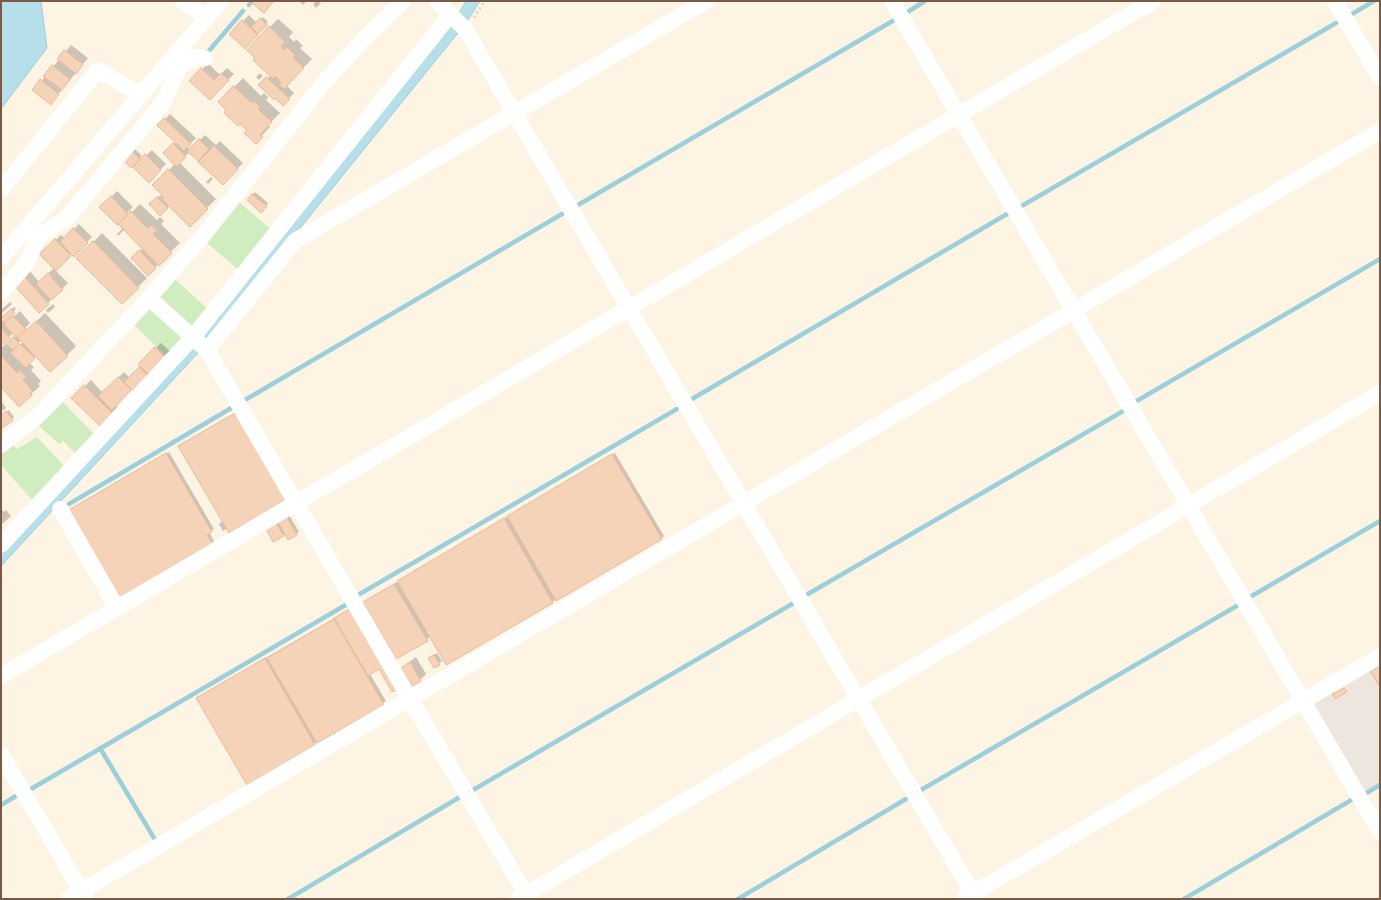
<!DOCTYPE html>
<style>
body{margin:0}
#map{position:relative;width:1381px;height:900px;overflow:hidden;background:#fef4e3;font-family:Rubik,sans-serif}
canvas{display:block}
.frame{position:absolute;inset:0;border:2px solid #785a47;pointer-events:none}
</style>
<div id="map">
<canvas width="1381" height="900"></canvas>
<div class="frame"></div>
</div>
<script>
const c = document.querySelector('canvas').getContext('2d');
c.lineJoin = 'round';
function fillPath(path, color) {
  c.fillStyle = color;
  c.fill(path, 'evenodd');
}
function toPath(rows) {
  const path = new Path2D();
  for (const r of rows) {
    path.moveTo(r[0], r[1]);
    for (let i = 2; i < r.length; i += 2) path.lineTo(r[i], r[i + 1]);
  }
  return path;
}
function trace(path, color, width, dash) {
  c.strokeStyle = color;
  c.lineWidth = width;
  c.lineCap = dash ? 'butt' : 'round';
  c.setLineDash(dash || []);
  c.stroke(path);
}
fillPath(toPath([
 [1380,661,1380,785,1363,795,1310,702]
]), '#ede6de');
fillPath(toPath([
 [239,202,273,231,241,272,206,242],
 [175,279,210,311,193,332,158,297],
 [149,308,188,339,169,359,133,324],
 [63,402,97,437,78,456,63,441,59,444,39,426],
 [37,437,66,468,34,502,1,465,1,454,13,445,17,449]
]), '#d0edc0');
const water = toPath([
 [1,1,41,1,47,48,1,109,1,1],
 [466,1,480,1,466,23,208,342,1,566,1,553,200,337,459,13,466,1]
]);
fillPath(water, '#b6dfe9');
trace(water, '#9bcfdc', 1);
fillPath(toPath([
 [299,1,307,1,303,5],
 [316,1,321,3,316,8,313,4],
 [249,15,257,23,263,17,268,22,245,47,231,34],
 [278,19,293,32,289,37,294,42,296,39,303,46,300,48,312,59,286,85,294,93,283,104,260,85,271,75,270,27],
 [71,45,88,58,56,97,34,90],
 [208,63,220,75,227,68,234,74,210,98,191,81],
 [260,73,263,76,259,80,256,77],
 [243,78,261,96,264,93,268,97,266,100,280,113,268,125,270,127,256,142,248,130,219,102],
 [170,114,196,138,187,147,190,150,205,135,216,145,220,141,243,163,223,184,190,152,179,162,216,199,190,225,170,205,160,214,151,204,160,195,164,198,165,197,154,185,175,164,165,153,176,142,159,125],
 [135,149,142,156,131,166,125,160],
 [152,150,166,164,149,181,134,167],
 [211,177,213,179,208,184,206,182],
 [117,191,133,207,117,223,101,207],
 [255,192,268,203,261,211,248,200],
 [140,204,157,220,160,217,164,221,161,224,180,243,148,274,133,258,143,248,125,229,118,236,117,234,123,228,120,224],
 [79,224,92,237,74,255,72,253,55,270,68,283,39,312,15,286,30,271,39,282,54,268,41,254,61,235,65,238],
 [102,233,147,278,122,303,78,258],
 [10,302,12,304,1,314,1,310],
 [53,304,55,307,48,313,46,310],
 [14,307,16,309,5,320,7,323,20,311,30,323,17,336,19,338,45,313,76,346,67,355,36,356,29,363,34,367,31,370,41,381,38,384,40,386,19,405,1,385,1,348,7,343,8,344,16,336,13,333,1,344,1,318],
 [21,340,23,342,14,351,12,349],
 [161,343,173,354,132,388,115,405,120,409,102,427,73,398,91,380,103,393,124,372,130,378,142,366,140,364],
 [2,402,6,408,1,412,1,403],
 [9,410,14,417,12,419,1,416],
 [239,411,227,528,223,531,219,524,223,521,180,446],
 [169,452,214,529,209,532,214,541,212,543,68,511],
 [615,453,664,536,661,538,556,598,553,602,446,664,430,636,427,640,367,600],
 [1,509,4,512,6,510,11,516,1,525],
 [289,515,299,532,296,534,289,538,285,533,283,535,268,529],
 [354,607,370,674,386,701,247,783,200,696],
 [437,653,442,661,434,666,432,656],
 [416,657,426,674,420,680,402,668]
]), '#0003');
trace(toPath([
 [249,5,252,1],
 [906,13,925,1],
 [1352,14,1374,1],
 [208,52,243,11],
 [578,205,896,19],
 [1020,207,1336,23],
 [692,399,1007,214],
 [245,400,562,214],
 [1135,402,1380,259],
 [69,504,233,407],
 [808,594,1125,410],
 [358,595,677,409],
 [1250,597,1380,521],
 [100,748,154,838],
 [31,789,349,603],
 [473,790,792,604],
 [921,790,1240,604],
 [1365,794,1380,785],
 [1,805,16,796],
 [288,899,460,797],
 [738,899,906,799],
 [1184,899,1353,799]
]), '#9bcfdc', 4.5);
const building = toPath([
 [254,1,274,1,264,13,252,3,254,1],
 [260,18,267,25,258,34,251,27,260,18],
 [242,20,258,35,245,49,229,34,242,20],
 [269,26,285,42,281,46,284,50,287,47,295,55,293,58,304,68,284,89,279,85,281,82,275,76,273,79,253,60,255,58,247,50,269,26],
 [64,50,83,64,76,74,57,59,64,50],
 [52,65,70,79,62,90,43,76,52,65],
 [201,68,214,80,221,73,229,80,210,100,189,81,201,68],
 [266,77,290,99,283,106,275,98,274,100,258,85,266,77],
 [40,79,59,94,51,105,32,90,40,79],
 [233,86,252,103,254,101,260,107,258,109,272,122,260,135,263,137,256,144,244,133,247,130,240,124,238,126,224,113,226,110,218,102,233,86],
 [164,118,191,144,184,151,157,125,164,118],
 [199,139,209,149,198,161,187,151,199,139],
 [173,143,186,157,176,167,163,153,173,143],
 [214,146,238,169,223,185,198,162,214,146],
 [132,151,140,159,131,168,123,160,132,151],
 [145,154,161,170,149,183,133,167,145,154],
 [168,169,208,209,190,227,162,199,164,197,152,185,168,169],
 [252,194,267,206,261,213,247,200,252,194],
 [111,196,128,214,117,225,99,207,111,196],
 [157,197,168,208,160,216,149,204,157,197],
 [131,211,147,228,151,225,157,230,153,234,172,253,159,266,118,224,131,211],
 [73,228,88,243,74,257,60,242,73,228],
 [55,239,71,256,56,271,39,254,55,239],
 [93,241,139,288,122,304,76,258,93,241],
 [139,250,156,268,148,276,131,258,139,250],
 [48,273,63,290,51,300,36,284,48,273],
 [24,276,49,304,39,313,14,285,24,276],
 [11,309,15,313,3,323,1,318,11,309],
 [13,316,26,329,16,338,4,324,13,316],
 [36,321,68,356,50,372,18,338,36,321],
 [1,328,10,338,1,346,1,328],
 [13,337,19,343,13,350,6,344,13,337],
 [20,344,35,358,26,368,10,353,20,344],
 [155,347,168,361,151,377,138,364,155,347],
 [1,355,17,373,20,370,26,377,23,380,33,391,30,393,32,395,19,407,1,387,1,355],
 [139,367,151,379,136,394,124,382,139,367],
 [118,377,131,390,112,410,98,396,118,377],
 [84,385,115,416,102,428,71,398,84,385],
 [6,411,13,420,1,429,1,415,6,411],
 [237,412,287,500,229,533,178,446,237,412],
 [166,453,212,532,207,535,213,544,118,599,67,511,166,453],
 [612,454,662,539,556,601,507,516,612,454],
 [287,517,297,535,288,540,278,522,287,517],
 [504,518,553,603,446,665,397,581,504,518],
 [276,523,284,536,273,542,266,529,276,523],
 [394,584,428,641,396,659,363,602,394,584],
 [351,608,385,666,368,676,334,618,351,608],
 [334,619,384,705,317,743,267,658,334,619],
 [434,655,440,665,434,668,428,658,434,655],
 [265,658,315,745,247,785,196,698,265,658],
 [410,662,421,681,412,686,401,668,410,662],
 [1380,666,1380,687,1370,671,1380,666],
 [386,668,398,689,392,692,380,671,386,668],
 [1344,688,1347,692,1335,699,1332,694,1344,688]
]);
fillPath(building, '#f5d3b8');
trace(building, '#e9ba97', 1);
trace(toPath([
 [474,17,485,1]
]), '#dab69b', 2.5, [1, 4]);
trace(toPath([
 [183,1,207,18],
 [437,1,465,29,976,899],
 [892,1,1380,832],
 [1335,1,1380,78],
 [179,67,194,57,205,58],
 [1,190,98,70,141,95],
 [38,237,67,218,163,103,179,67,171,60],
 [1,258,221,1],
 [1,293,27,263,38,237,31,231],
 [149,298,207,350,410,699,529,899],
 [207,350,295,241,706,1],
 [1,445,39,415,149,298,202,237,326,80,363,40,403,1],
 [60,509,117,608],
 [1,545,193,337,450,15],
 [1,676,1153,1],
 [1,754,86,899],
 [965,898,1380,656],
 [68,899,1380,131],
 [518,899,1380,393]
]), '#fff', 16);
</script>
